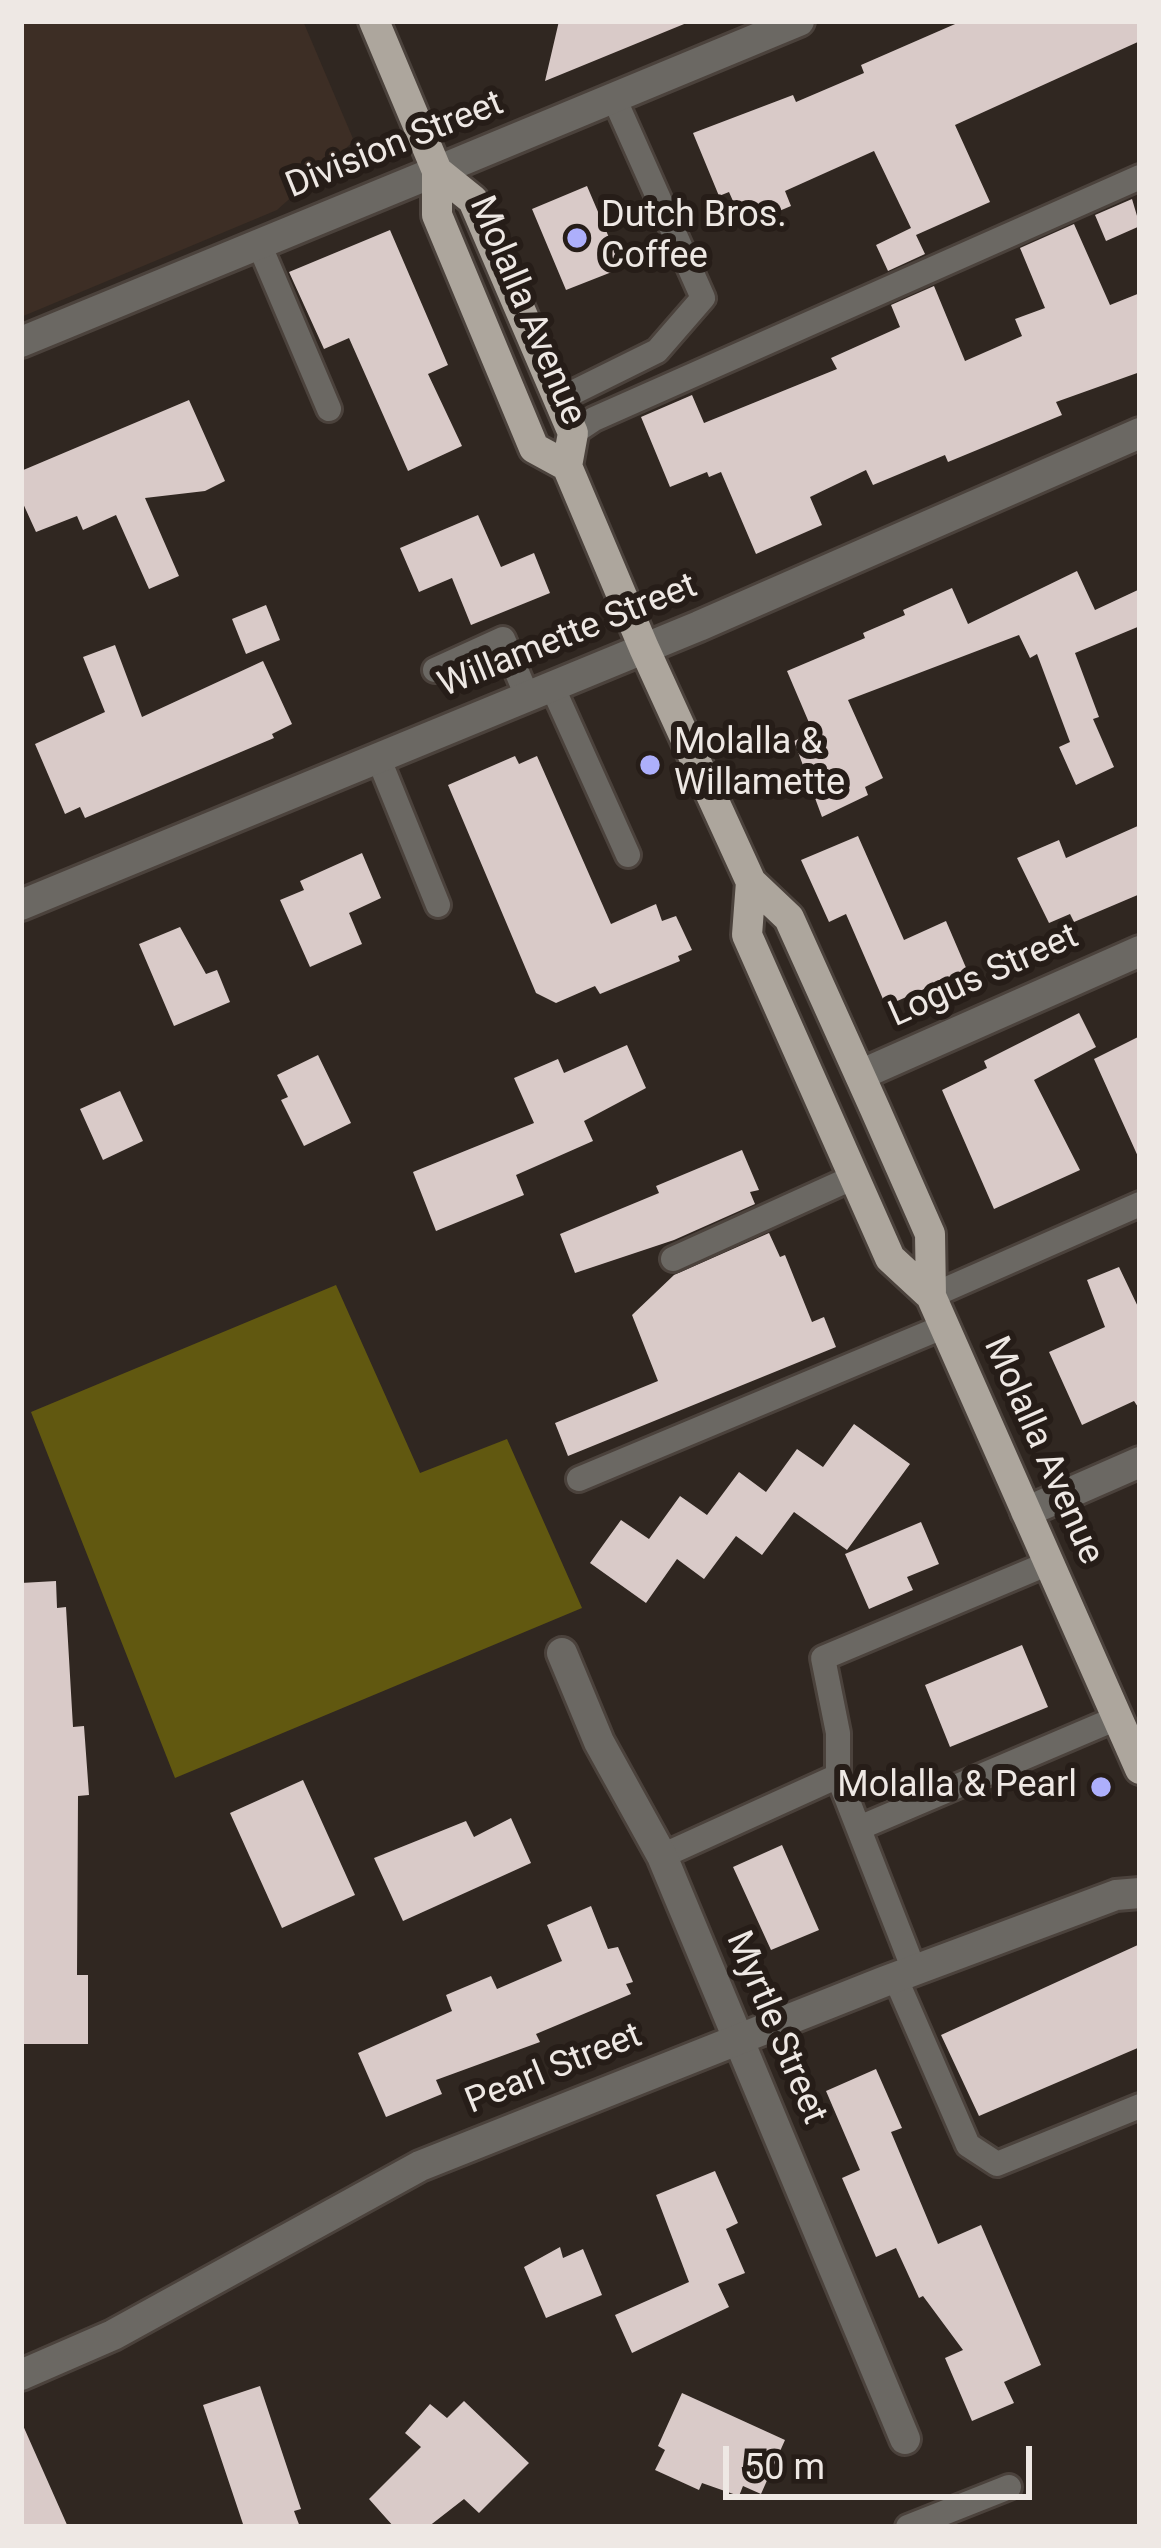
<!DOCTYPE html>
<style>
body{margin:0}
#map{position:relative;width:1161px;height:2548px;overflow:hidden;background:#302721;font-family:Roboto,sans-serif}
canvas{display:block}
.frame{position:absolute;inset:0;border:24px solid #eee8e4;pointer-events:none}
.scale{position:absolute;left:723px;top:2446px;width:309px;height:54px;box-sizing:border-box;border:6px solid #eee8e4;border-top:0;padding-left:15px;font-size:36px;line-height:42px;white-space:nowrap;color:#eee8e4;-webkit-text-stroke:9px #261d18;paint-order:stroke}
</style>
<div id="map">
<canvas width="1161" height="2548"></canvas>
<div class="frame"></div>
<div class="scale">50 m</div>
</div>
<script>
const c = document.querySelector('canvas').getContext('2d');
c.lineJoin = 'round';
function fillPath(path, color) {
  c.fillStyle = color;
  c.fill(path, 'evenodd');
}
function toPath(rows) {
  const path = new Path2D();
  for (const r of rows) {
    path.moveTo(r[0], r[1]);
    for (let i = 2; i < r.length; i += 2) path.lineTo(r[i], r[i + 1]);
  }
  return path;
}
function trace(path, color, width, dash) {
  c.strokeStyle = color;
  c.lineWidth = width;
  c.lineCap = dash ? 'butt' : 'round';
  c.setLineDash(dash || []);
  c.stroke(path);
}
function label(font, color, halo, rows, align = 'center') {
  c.font = font + ' Roboto,sans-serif';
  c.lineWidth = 12;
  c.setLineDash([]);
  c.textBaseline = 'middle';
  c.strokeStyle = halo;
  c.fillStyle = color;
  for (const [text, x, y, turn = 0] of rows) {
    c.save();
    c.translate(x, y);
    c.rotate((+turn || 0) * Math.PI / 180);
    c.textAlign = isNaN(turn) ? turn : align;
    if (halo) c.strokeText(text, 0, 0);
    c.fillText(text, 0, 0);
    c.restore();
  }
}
fillPath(toPath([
 [21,21,303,21,354,141,277,210,21,317]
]), '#3d2e25');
fillPath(toPath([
 [336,1285,420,1473,507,1439,582,1608,175,1778,31,1412]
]), '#615810');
fillPath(toPath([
 [559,21,689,21,689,22,545,81],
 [962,21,1140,21,1140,41,955,125,990,202,916,235,925,254,888,271,876,245,911,228,874,151,785,191,791,206,744,226,729,192,719,196,693,133,793,95,796,102,864,73,861,65],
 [587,186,622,268,566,290,532,209],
 [1132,199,1140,226,1106,241,1095,215],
 [1074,224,1110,305,1140,293,1140,372,1056,402,1062,415,948,462,945,455,873,485,866,470,810,497,822,525,756,554,721,472,709,477,707,472,670,487,641,417,692,395,704,423,837,369,831,358,900,327,891,305,934,286,965,361,1022,336,1015,319,1045,308,1020,248],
 [390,230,448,365,428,374,462,446,408,471,349,338,324,349,289,272],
 [189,400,225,481,205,491,145,498,179,576,149,589,116,515,83,530,77,516,36,532,21,499,21,471],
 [478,515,501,567,534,553,550,593,471,625,452,578,419,592,400,548],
 [1077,571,1095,610,1140,589,1140,626,1075,653,1099,717,1093,719,1114,767,1076,785,1059,747,1070,742,1037,654,1030,658,1019,635,848,700,883,778,865,787,868,795,822,817,794,741,813,732,787,671,865,638,863,633,905,615,903,610,952,588,968,624],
 [266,605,280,640,246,654,232,619],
 [115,645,142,717,263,661,292,724,272,734,274,738,85,818,80,807,65,814,35,744,105,712,83,657],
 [515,756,519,764,537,756,611,924,656,904,662,921,676,916,692,950,678,956,680,961,600,994,595,986,556,1003,536,993,448,785],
 [1140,825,1140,894,1074,922,1070,914,1049,923,1017,858,1059,840,1066,858],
 [858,836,904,940,946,921,967,970,886,1006,846,914,829,922,801,860],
 [362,853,381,898,349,913,362,944,310,967,280,900,304,890,300,881],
 [180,927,206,974,217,970,230,1002,174,1026,139,944],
 [1079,1013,1096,1047,1034,1080,1080,1170,994,1209,942,1090,987,1068,984,1061],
 [1140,1036,1140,1161,1094,1059],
 [627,1045,646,1088,584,1121,593,1141,516,1175,524,1195,436,1231,413,1172,534,1123,514,1078,558,1059,564,1073],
 [318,1055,351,1123,304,1146,281,1100,288,1097,277,1075],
 [120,1091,143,1141,103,1160,80,1109],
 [742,1150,759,1190,750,1192,755,1204,674,1240,575,1273,560,1234,659,1193,656,1186],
 [769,1233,780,1257,785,1255,812,1322,824,1317,836,1347,568,1456,555,1423,658,1381,632,1315,674,1275],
 [1119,1267,1140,1311,1140,1410,1134,1401,1082,1425,1049,1352,1105,1327,1087,1280],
 [854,1424,910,1464,847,1550,794,1512,762,1555,736,1536,704,1579,677,1559,646,1603,590,1563,621,1520,649,1539,680,1496,707,1515,739,1472,766,1492,797,1449,823,1467],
 [921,1522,939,1564,907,1577,913,1590,869,1609,845,1554],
 [56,1581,57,1608,66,1607,73,1727,84,1726,89,1795,78,1796,77,1975,88,1975,88,2044,21,2044,21,1583],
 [1022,1645,1048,1707,950,1747,925,1685],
 [303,1780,355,1895,282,1928,230,1813],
 [511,1818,531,1863,403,1921,374,1858,466,1821,474,1837],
 [782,1845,819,1930,771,1950,733,1867],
 [591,1906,608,1949,618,1947,633,1982,626,1984,631,1994,536,2034,540,2042,436,2080,442,2094,386,2117,358,2053,452,2011,446,1995,491,1976,497,1989,562,1961,547,1925],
 [1140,1944,1140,2047,979,2116,941,2035],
 [876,2069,902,2128,891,2132,938,2244,981,2225,1041,2365,1004,2382,1014,2403,972,2421,945,2358,963,2350,923,2296,919,2298,896,2248,876,2257,842,2178,860,2170,826,2091],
 [715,2171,738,2223,726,2229,745,2273,718,2284,729,2307,632,2353,615,2315,689,2282,656,2195],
 [560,2247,563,2258,583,2249,602,2295,546,2318,524,2267],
 [260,2386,301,2509,294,2511,300,2527,244,2527,203,2405],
 [682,2393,785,2440,761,2494,743,2486,739,2496,702,2483,699,2490,655,2470,665,2450,658,2446],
 [464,2401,529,2463,479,2513,464,2499,428,2527,394,2527,369,2499,421,2447,405,2433,430,2404,447,2418],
 [21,2421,68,2527,21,2527]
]), '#d9cac8');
const service = toPath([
 [259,244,329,409],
 [560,399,657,351,703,298,614,98],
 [573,433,594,419,1140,177],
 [435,670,503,639,527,696],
 [552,686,628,855],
 [378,757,438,905],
 [673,1259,854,1177],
 [931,1296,1140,1204],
 [579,1479,945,1326],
 [859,1828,1117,1718],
 [662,1856,838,1776],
 [914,1970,838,1776,838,1733,823,1658,1049,1563],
 [895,1977,968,2145,997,2164,1140,2106],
 [908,2527,1009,2487]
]);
const minor = toPath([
 [21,342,437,171],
 [21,905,699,626,1140,433],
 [860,1075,1140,951],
 [1026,1512,1140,1462],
 [562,1653,599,1742,662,1856,905,2439]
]);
const tertiary = toPath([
 [437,171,799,21],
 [21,2375,113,2335,420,2166,883,1982,1116,1895,1140,1893]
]);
const primary = toPath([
 [374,21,437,171,437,215,534,448,567,466],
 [437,171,473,200,573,433,567,466,644,648,751,882,789,918,875,1109,930,1234,931,1296],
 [751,882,747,935,890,1258,931,1296,1140,1769]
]);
trace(service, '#4b423c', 30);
trace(minor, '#4b423c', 36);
trace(tertiary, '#4b423c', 36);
trace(primary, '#4b423c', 36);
trace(service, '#6b6863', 24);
trace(minor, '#6b6863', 30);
trace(tertiary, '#6b6863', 30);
trace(primary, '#ada69d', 30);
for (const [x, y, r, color] of [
 [577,238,12,"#adaffb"],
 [650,765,12,"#adaffb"],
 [1101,1787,12,"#adaffb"]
]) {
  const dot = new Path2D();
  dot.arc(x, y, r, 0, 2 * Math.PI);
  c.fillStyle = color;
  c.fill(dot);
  trace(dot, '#261d18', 4.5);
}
label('36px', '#eee8e4', '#261d18', [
 ["Division Street",395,146,-22],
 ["Molalla Avenue",526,311,67],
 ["Willamette Street",568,637,-22],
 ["Logus Street",984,977,-24],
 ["Molalla Avenue",1042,1451,66],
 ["Myrtle Street",775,2028,67],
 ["Pearl Street",554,2070,-22]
]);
label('36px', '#eee8e4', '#261d18', [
 ["Dutch Bros.",601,217],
 ["Coffee",601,258],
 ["Molalla &",674,744],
 ["Willamette",674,785],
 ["Molalla & Pearl",1077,1787,"right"]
], 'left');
</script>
